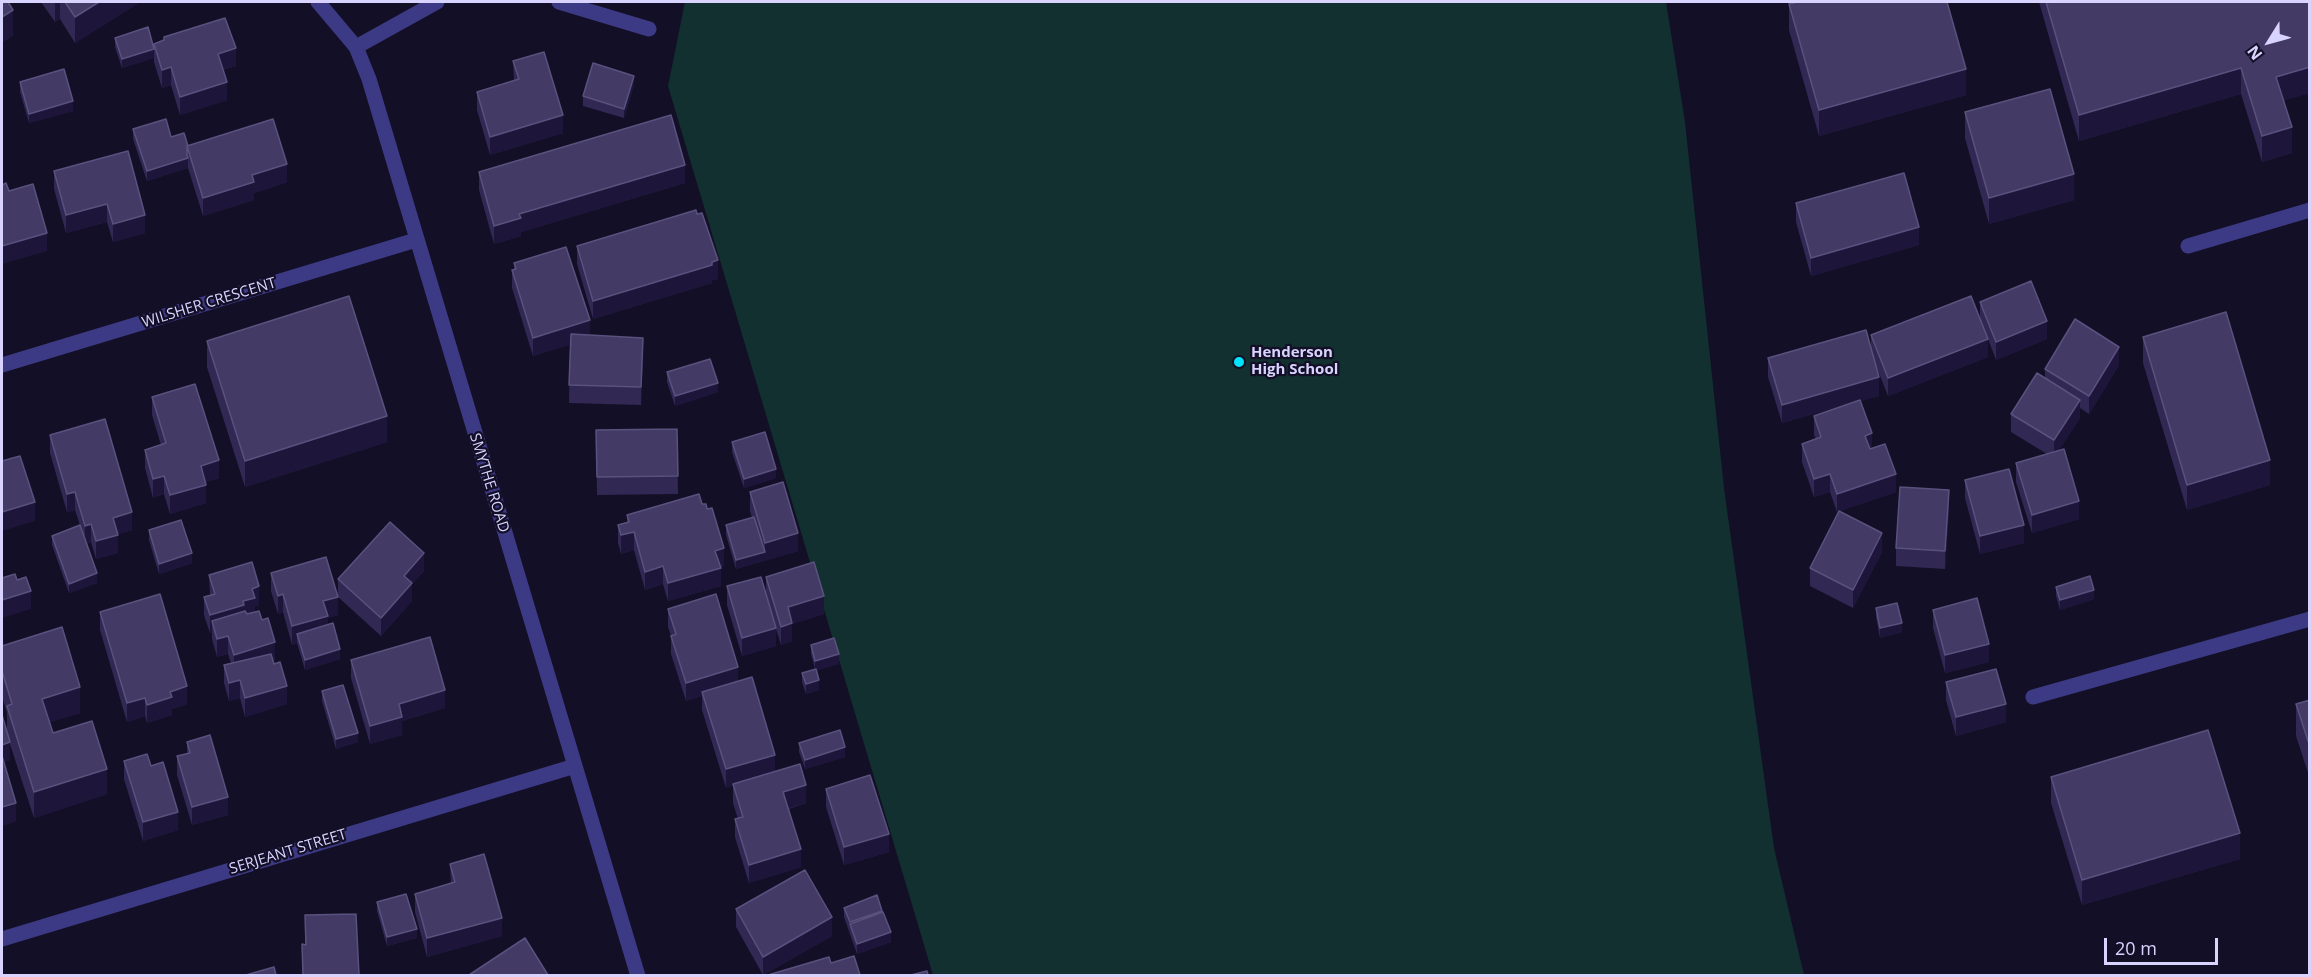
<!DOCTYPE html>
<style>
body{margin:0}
#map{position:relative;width:2311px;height:977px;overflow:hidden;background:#130f26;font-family:"Open Sans",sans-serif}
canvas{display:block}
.frame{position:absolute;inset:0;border:3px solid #d9d4ff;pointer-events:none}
.north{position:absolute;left:2239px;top:12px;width:60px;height:60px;-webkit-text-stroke:4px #130f26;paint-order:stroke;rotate:233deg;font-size:16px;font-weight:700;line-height:24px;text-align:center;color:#d9d4ff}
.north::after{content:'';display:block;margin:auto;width:21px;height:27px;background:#d9d4ff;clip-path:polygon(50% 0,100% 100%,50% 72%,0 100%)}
.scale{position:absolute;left:2104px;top:938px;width:114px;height:27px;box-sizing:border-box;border:3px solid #d9d4ff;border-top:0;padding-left:8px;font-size:18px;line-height:21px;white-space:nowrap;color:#d9d4ff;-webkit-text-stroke:4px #130f26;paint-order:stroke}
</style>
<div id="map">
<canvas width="2311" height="977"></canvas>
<div class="frame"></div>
<div class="north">N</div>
<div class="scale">20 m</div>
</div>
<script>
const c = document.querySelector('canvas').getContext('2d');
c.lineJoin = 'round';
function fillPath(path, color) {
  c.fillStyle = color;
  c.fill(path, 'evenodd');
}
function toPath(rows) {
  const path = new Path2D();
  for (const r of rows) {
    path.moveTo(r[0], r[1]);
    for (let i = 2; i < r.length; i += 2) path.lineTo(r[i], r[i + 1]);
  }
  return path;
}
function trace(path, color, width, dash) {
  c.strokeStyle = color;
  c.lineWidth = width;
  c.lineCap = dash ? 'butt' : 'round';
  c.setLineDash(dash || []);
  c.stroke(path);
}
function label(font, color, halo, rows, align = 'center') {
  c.font = font + ' "Open Sans",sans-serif';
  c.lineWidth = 4.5;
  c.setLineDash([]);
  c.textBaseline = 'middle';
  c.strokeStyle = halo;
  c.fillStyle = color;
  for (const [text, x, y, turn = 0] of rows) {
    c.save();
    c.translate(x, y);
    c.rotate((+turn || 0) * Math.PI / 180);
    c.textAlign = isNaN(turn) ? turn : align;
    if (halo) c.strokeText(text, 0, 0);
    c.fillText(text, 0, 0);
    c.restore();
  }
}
fillPath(toPath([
 [685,2,1666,2,1685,122,1724,488,1774,848,1804,975,933,975,668,86]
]), '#12302f');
trace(toPath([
 [559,2,649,29],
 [356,47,437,2],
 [2033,697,2310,619]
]), '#3d3a85', 15);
trace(toPath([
 [318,2,356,47,369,79,638,976],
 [2188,246,2310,210],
 [2,365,416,240],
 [2,939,575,766]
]), '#3d3a85', 15);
fillPath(toPath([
 [41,2,140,2,75,43,60,19,55,22],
 [2039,2,2310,2,2310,93,2284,100,2292,153,2262,162,2241,94,2079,141],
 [1789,4,1966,95,1819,136,1789,30],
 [164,37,236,66,223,70,227,100,180,115,171,85,162,88,154,62,154,58,122,68,115,47,115,38,154,46,164,41],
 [513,61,563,133,490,155,477,110,477,92,514,81],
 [20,82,73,111,29,123,20,92],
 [634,85,624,118,583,106,583,96],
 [1965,112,2074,200,1989,224,1965,138],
 [133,129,171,137,188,146,287,182,254,193,254,200,203,216,188,168,147,181,133,139],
 [128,151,145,233,113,242,107,222,66,233,54,189,54,171],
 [479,172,685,183,521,232,521,236,494,244,479,190],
 [1796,203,1919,245,1811,276,1796,222],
 [577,246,718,279,712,280,712,283,593,319,577,264],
 [514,263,590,335,643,356,641,405,569,403,570,344,533,356,512,288,512,270,514,269],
 [1980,302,2047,339,1996,360,1988,339,1988,357,1888,396,1875,363,1879,396,1860,401,1872,448,1896,492,1840,511,1882,552,1853,608,1810,586,1810,568,1839,511,1837,512,1830,492,1814,497,1802,462,1802,444,1816,439,1814,435,1814,416,1852,403,1782,423,1768,377,1768,358,1871,349,1871,335,1980,320],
 [2143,337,2270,485,2187,510,2143,363],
 [207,341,387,442,245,487,207,367],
 [2119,365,2089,414,2080,408,2080,418,2059,450,2079,519,2032,533,2016,482,2016,463,2047,454,2011,432,2011,414,2045,378,2045,369],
 [667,372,718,392,675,406,667,382],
 [152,397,219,478,206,482,206,503,170,514,164,494,153,498,145,468,145,450,161,445,152,415],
 [677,429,678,494,597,495,596,430],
 [50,435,132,530,118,534,118,553,96,559,91,542,86,544,97,583,69,593,52,545,52,536,82,531,75,510,67,512,50,453],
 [732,442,776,478,744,488,732,452],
 [1965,480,2024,543,1980,554,1965,498],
 [750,492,798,551,736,569,726,535,726,525,752,518,750,511],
 [1949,509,1945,569,1896,566,1896,548],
 [627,515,724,566,720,567,721,586,668,601,663,584,645,590,634,550,621,554,618,543,618,525,627,522],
 [149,530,192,563,159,574,149,540],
 [424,571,412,584,412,601,381,636,338,597,338,579],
 [271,573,338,615,328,618,328,625,340,659,305,670,297,643,292,645,283,612,278,614,271,591],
 [209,575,259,605,255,606,255,612,275,660,273,661,287,704,245,717,240,698,229,701,224,683,224,665,231,663,228,654,217,657,212,639,212,632,210,633,204,615,204,597,210,595],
 [766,577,824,614,792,624,792,641,781,645,776,629,776,646,742,656,727,605,727,586,766,593],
 [2056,587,2094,599,2060,610,2056,596],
 [1876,608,1902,632,1880,638,1876,617],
 [668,609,738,681,775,772,806,803,789,809,801,867,749,883,735,837,735,819,738,819,733,803,733,785,726,788,702,710,702,696,686,701,671,654,671,636,668,627],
 [1933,610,1989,662,1945,673,1933,628],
 [100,612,187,704,172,709,172,715,147,723,145,716,127,722,100,630],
 [811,645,839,664,817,670,819,690,806,694,802,682,802,673,815,669,811,654],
 [2,646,80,713,50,722,53,733,107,794,34,818,7,735,10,760,3,762,16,821,2,826,2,715,7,732,7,712,2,697],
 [351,660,445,708,402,721,402,735,370,744,351,678],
 [1946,682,2006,722,1956,736,1946,700],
 [322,691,358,742,336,749,322,701],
 [2310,700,2310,779,2296,736,2296,704],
 [187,742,228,815,192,825,177,775,177,756,187,754],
 [799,743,845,757,805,769,799,752],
 [124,761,151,766,178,830,143,841,124,779],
 [2051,777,2240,859,2082,905,2051,803],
 [826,789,889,852,844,865,826,807],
 [450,864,502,936,427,957,415,912,415,894,451,884],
 [377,902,417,938,387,946,377,911],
 [844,908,882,913,891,942,857,954,844,917],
 [736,909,832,936,763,975,736,927],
 [305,915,359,975,302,975,302,944,305,945]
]), '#312854');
fillPath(toPath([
 [55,2,60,2,60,19,55,22],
 [99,2,140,2,75,43,75,17],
 [13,10,13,36,2,43,2,17],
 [236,48,236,66,218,72,218,54],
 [154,49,154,58,122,68,122,59],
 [171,67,171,85,162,88,162,70],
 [2310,67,2310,93,2276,103,2276,77],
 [2241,68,2241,94,2079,141,2079,115],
 [1966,69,1966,95,1819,136,1819,110],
 [634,76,634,85,624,118,624,109],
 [227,82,227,100,180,115,180,97],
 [73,101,73,111,29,123,29,114],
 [563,115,563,133,490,155,490,137],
 [2292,127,2292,153,2262,162,2262,136],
 [188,158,188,168,147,181,147,171],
 [287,164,287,182,254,193,254,200,203,216,203,198,252,175],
 [685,165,685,183,521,232,521,236,494,244,494,226,519,214],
 [2074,174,2074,200,1989,224,1989,198],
 [107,204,107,222,66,233,66,215],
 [145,215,145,233,113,242,113,224],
 [1919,227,1919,245,1811,276,1811,258],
 [47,233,47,251,2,264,2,246],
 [718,260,718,279,712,280,712,283,593,319,593,301],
 [590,320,590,339,533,356,533,338],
 [2047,321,2047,339,1996,360,1996,342],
 [643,338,643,356,641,405,641,387],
 [1988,339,1988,357,1888,396,1888,378],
 [2119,347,2119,365,2089,414,2089,396],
 [1879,377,1879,396,1782,423,1782,405],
 [718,383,718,392,675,406,675,396],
 [2080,400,2080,418,2054,458,2054,440],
 [387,416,387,442,245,487,245,461],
 [1872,433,1872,451,1865,454,1865,436],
 [219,460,219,478,201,484,201,466],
 [2270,460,2270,485,2187,510,2187,485],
 [776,469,776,478,744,488,744,479],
 [1830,474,1830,492,1814,497,1814,479],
 [1896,474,1896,492,1837,512,1837,494],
 [164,476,164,494,153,498,153,479],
 [206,485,206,503,170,514,170,495],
 [1949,490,1949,509,1945,569,1945,551],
 [75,492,75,510,67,512,67,494],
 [2079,501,2079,519,2032,533,2032,515],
 [35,502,35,521,2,531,2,512],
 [132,512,132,530,113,536,113,518],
 [91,524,91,542,85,544,85,526],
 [2024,525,2024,543,1980,554,1980,536],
 [634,532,634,550,621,554,621,535],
 [798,533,798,551,736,569,736,560,765,552,765,543],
 [1882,533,1882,552,1853,608,1853,590],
 [118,535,118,553,96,559,96,541],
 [724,548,724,566,715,569,715,551],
 [192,553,192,563,159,574,159,564],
 [424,553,424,571,412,584,412,601,381,636,381,618,404,576],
 [3,561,3,579,2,580,2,562],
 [663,566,663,584,645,590,645,572],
 [721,568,721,586,668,601,668,583],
 [97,573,97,583,69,593,69,584],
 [259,586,259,605,255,606,255,616,212,621,212,632,210,633,210,615,252,589],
 [2094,590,2094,599,2060,610,2060,600],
 [31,591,31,609,2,618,2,600],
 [283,594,283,612,278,614,278,596],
 [824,596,824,614,792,624,792,641,781,645,781,627,788,607],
 [338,597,338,615,328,618,328,635,297,634,297,643,292,645,292,626,323,601],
 [1902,623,1902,632,1880,638,1880,628],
 [776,628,776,646,742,656,742,638],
 [228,636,228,654,217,657,217,639],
 [275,642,275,660,234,673,234,655],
 [1989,644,1989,662,1945,673,1945,655],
 [340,649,340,659,305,670,305,660],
 [839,654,839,664,815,671,815,661],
 [738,667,738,685,702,692,702,696,686,701,686,683],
 [240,680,240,698,229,701,229,683],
 [819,680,819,690,806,694,806,684],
 [187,686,187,704,172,709,172,715,147,723,147,705,170,692],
 [287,686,287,704,245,717,245,698],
 [80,687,80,713,42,725,42,699],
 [445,690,445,708,402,721,402,735,370,744,370,726,399,704],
 [145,698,145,716,127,722,127,703],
 [2006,704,2006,722,1956,736,1956,717],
 [358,733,358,742,336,749,336,739],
 [10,742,10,760,2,763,2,745],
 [845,747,845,757,805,769,805,760],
 [775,755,775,773,726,788,726,769],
 [107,769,107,794,34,818,34,792],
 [806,785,806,803,783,810,783,792],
 [228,797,228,815,192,825,192,807],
 [16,803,16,821,2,826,2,807],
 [178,812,178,830,143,841,143,822],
 [2240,833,2240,859,2082,905,2082,880],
 [889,834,889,852,844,865,844,847],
 [801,849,801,867,749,883,749,865],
 [882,911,882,920,850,924,850,932,850,922],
 [832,917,832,936,763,975,763,957],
 [502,918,502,936,427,957,427,938],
 [417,929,417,938,387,946,387,937],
 [891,932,891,942,857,954,857,944]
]), '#1d163a');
const building = toPath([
 [2,2,8,2,13,10,2,17,2,2],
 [65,2,99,2,75,17,65,2],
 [1798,2,1947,2,1966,69,1819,110,1789,4,1798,2],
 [2046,2,2310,2,2310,67,2276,77,2292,127,2262,136,2241,68,2079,115,2046,2],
 [225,18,236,48,218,54,227,82,180,97,171,67,162,70,154,44,164,40,164,37,225,18],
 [148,27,154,49,122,59,115,38,148,27],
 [544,52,563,115,490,137,477,92,519,79,513,61,544,52],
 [593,63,634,76,624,109,583,96,593,63],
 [64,69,73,101,29,114,20,82,64,69],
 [2050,89,2074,174,1989,198,1965,112,2050,89],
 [671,115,685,165,519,214,521,218,494,226,479,172,671,115],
 [166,119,171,137,184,133,188,146,187,146,187,155,188,158,147,171,133,129,166,119],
 [273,119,287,164,252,175,254,182,203,198,187,146,273,119],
 [128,151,145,215,113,224,107,204,66,215,54,171,128,151],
 [1904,173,1919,227,1811,258,1796,203,1904,173],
 [6,183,9,191,33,184,47,233,2,246,2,185,6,183],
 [696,210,697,214,702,213,718,260,712,262,712,265,593,301,577,246,696,210],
 [566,247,590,320,533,338,512,270,516,269,514,263,566,247],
 [2031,281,2047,321,1996,342,1980,302,2031,281],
 [349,296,387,416,245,461,207,341,349,296],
 [1971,296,1988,339,1888,378,1871,335,1971,296],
 [2226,312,2270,460,2187,485,2143,337,2226,312],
 [2075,319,2119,347,2089,396,2045,369,2075,319],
 [1866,330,1879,377,1782,405,1768,358,1866,330],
 [571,334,643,338,641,387,569,385,571,334],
 [710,359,718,383,675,396,667,372,710,359],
 [2037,373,2080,400,2054,440,2011,414,2037,373],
 [195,384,219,460,201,466,206,485,170,495,164,476,153,479,145,450,166,443,152,397,195,384],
 [1860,400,1872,433,1865,436,1870,449,1885,444,1896,474,1837,494,1830,474,1814,479,1802,444,1821,437,1814,416,1860,400],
 [105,419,132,512,113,518,118,535,96,541,91,524,85,526,75,492,67,494,50,435,105,419],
 [677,429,678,476,597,477,596,430,677,429],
 [765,432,776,469,744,479,732,442,765,432],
 [2064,449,2079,501,2032,515,2016,463,2064,449],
 [20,456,35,502,2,512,2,461,20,456],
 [2009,469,2024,525,1980,536,1965,480,2009,469],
 [783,482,798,533,765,543,750,492,783,482],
 [1900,487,1949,490,1945,551,1896,548,1900,487],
 [699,494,702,504,706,504,707,509,712,508,724,548,715,551,721,568,668,583,663,566,645,572,634,532,621,535,618,525,629,522,627,515,699,494],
 [1839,511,1882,533,1853,590,1810,568,1839,511],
 [754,517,765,552,736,560,726,525,754,517],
 [181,520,192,553,159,564,149,530,181,520],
 [390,522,424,553,404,576,412,583,381,618,338,579,390,522],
 [80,525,97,573,69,584,52,536,80,525],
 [326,557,338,597,323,601,328,616,292,626,283,594,278,596,271,573,326,557],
 [252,562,259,586,252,589,255,598,243,601,244,605,210,615,204,597,215,594,209,575,252,562],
 [814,562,824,596,788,607,792,623,781,627,766,577,814,562],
 [15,574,17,580,26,577,31,591,2,600,2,578,15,574],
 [2090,576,2094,590,2060,600,2056,587,2090,576],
 [761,577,776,628,742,638,727,586,761,577],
 [160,594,187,686,170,692,172,697,147,705,145,698,127,703,100,612,160,594],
 [716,594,738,667,686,683,671,636,676,634,668,609,716,594],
 [1977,598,1989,644,1945,655,1933,610,1977,598],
 [1897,603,1902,623,1880,628,1876,608,1897,603],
 [245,611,247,614,259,611,262,620,268,618,275,642,234,655,228,636,217,639,212,621,245,611],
 [333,623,340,649,305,660,297,634,333,623],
 [62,627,80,687,42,699,53,733,92,721,107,769,34,792,7,706,12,704,2,671,2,646,62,627],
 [430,637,445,690,399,704,402,717,370,726,351,660,430,637],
 [834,638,839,654,815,661,811,645,834,638],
 [271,654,274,664,280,662,287,686,245,698,240,680,229,683,224,665,271,654],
 [816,669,819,680,806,684,802,673,816,669],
 [1996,669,2006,704,1956,717,1946,682,1996,669],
 [752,677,775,755,726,769,702,692,752,677],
 [343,685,358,733,336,739,322,691,343,685],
 [2310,700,2310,747,2296,704,2310,700],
 [2,715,10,742,2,745,2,715],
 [840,730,845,747,805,760,799,743,840,730],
 [2208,730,2240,833,2082,880,2051,777,2208,730],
 [210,735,228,797,192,807,177,756,190,753,187,742,210,735],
 [147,754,151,766,163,762,178,812,143,822,124,761,147,754],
 [2,756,16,803,2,807,2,756],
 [800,764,806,785,783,792,801,849,749,865,735,819,743,817,733,784,800,764],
 [870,775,889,834,844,847,826,789,870,775],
 [484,854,502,918,427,938,415,894,455,882,450,864,484,854],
 [805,870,832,917,763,957,736,909,805,870],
 [406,894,417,929,387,937,377,902,406,894],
 [877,895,882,911,850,922,844,908,877,895],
 [883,912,891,932,857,944,850,924,883,912],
 [356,914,359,975,303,975,302,944,306,945,305,915,356,914],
 [525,938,548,975,469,975,525,938],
 [854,956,860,975,768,975,829,957,831,963,854,956],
 [274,967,276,975,246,975,274,967],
 [927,971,928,975,911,975,927,971]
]);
fillPath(building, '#433a66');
trace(building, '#5a527e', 1.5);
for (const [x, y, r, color] of [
 [1239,362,6,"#00e5ff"]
]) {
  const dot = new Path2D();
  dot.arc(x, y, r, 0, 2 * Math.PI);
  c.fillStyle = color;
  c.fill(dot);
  trace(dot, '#130f26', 2);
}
label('15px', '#d9d4ff', '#130f26', [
 ["WILSHER CRESCENT",209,303,-17],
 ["SMYTHE ROAD",489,483,73],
 ["SERJEANT STREET",288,852,-17]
]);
label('bold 15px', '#d9d4ff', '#130f26', [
 ["Henderson",1251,353],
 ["High School",1251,370]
], 'left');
</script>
